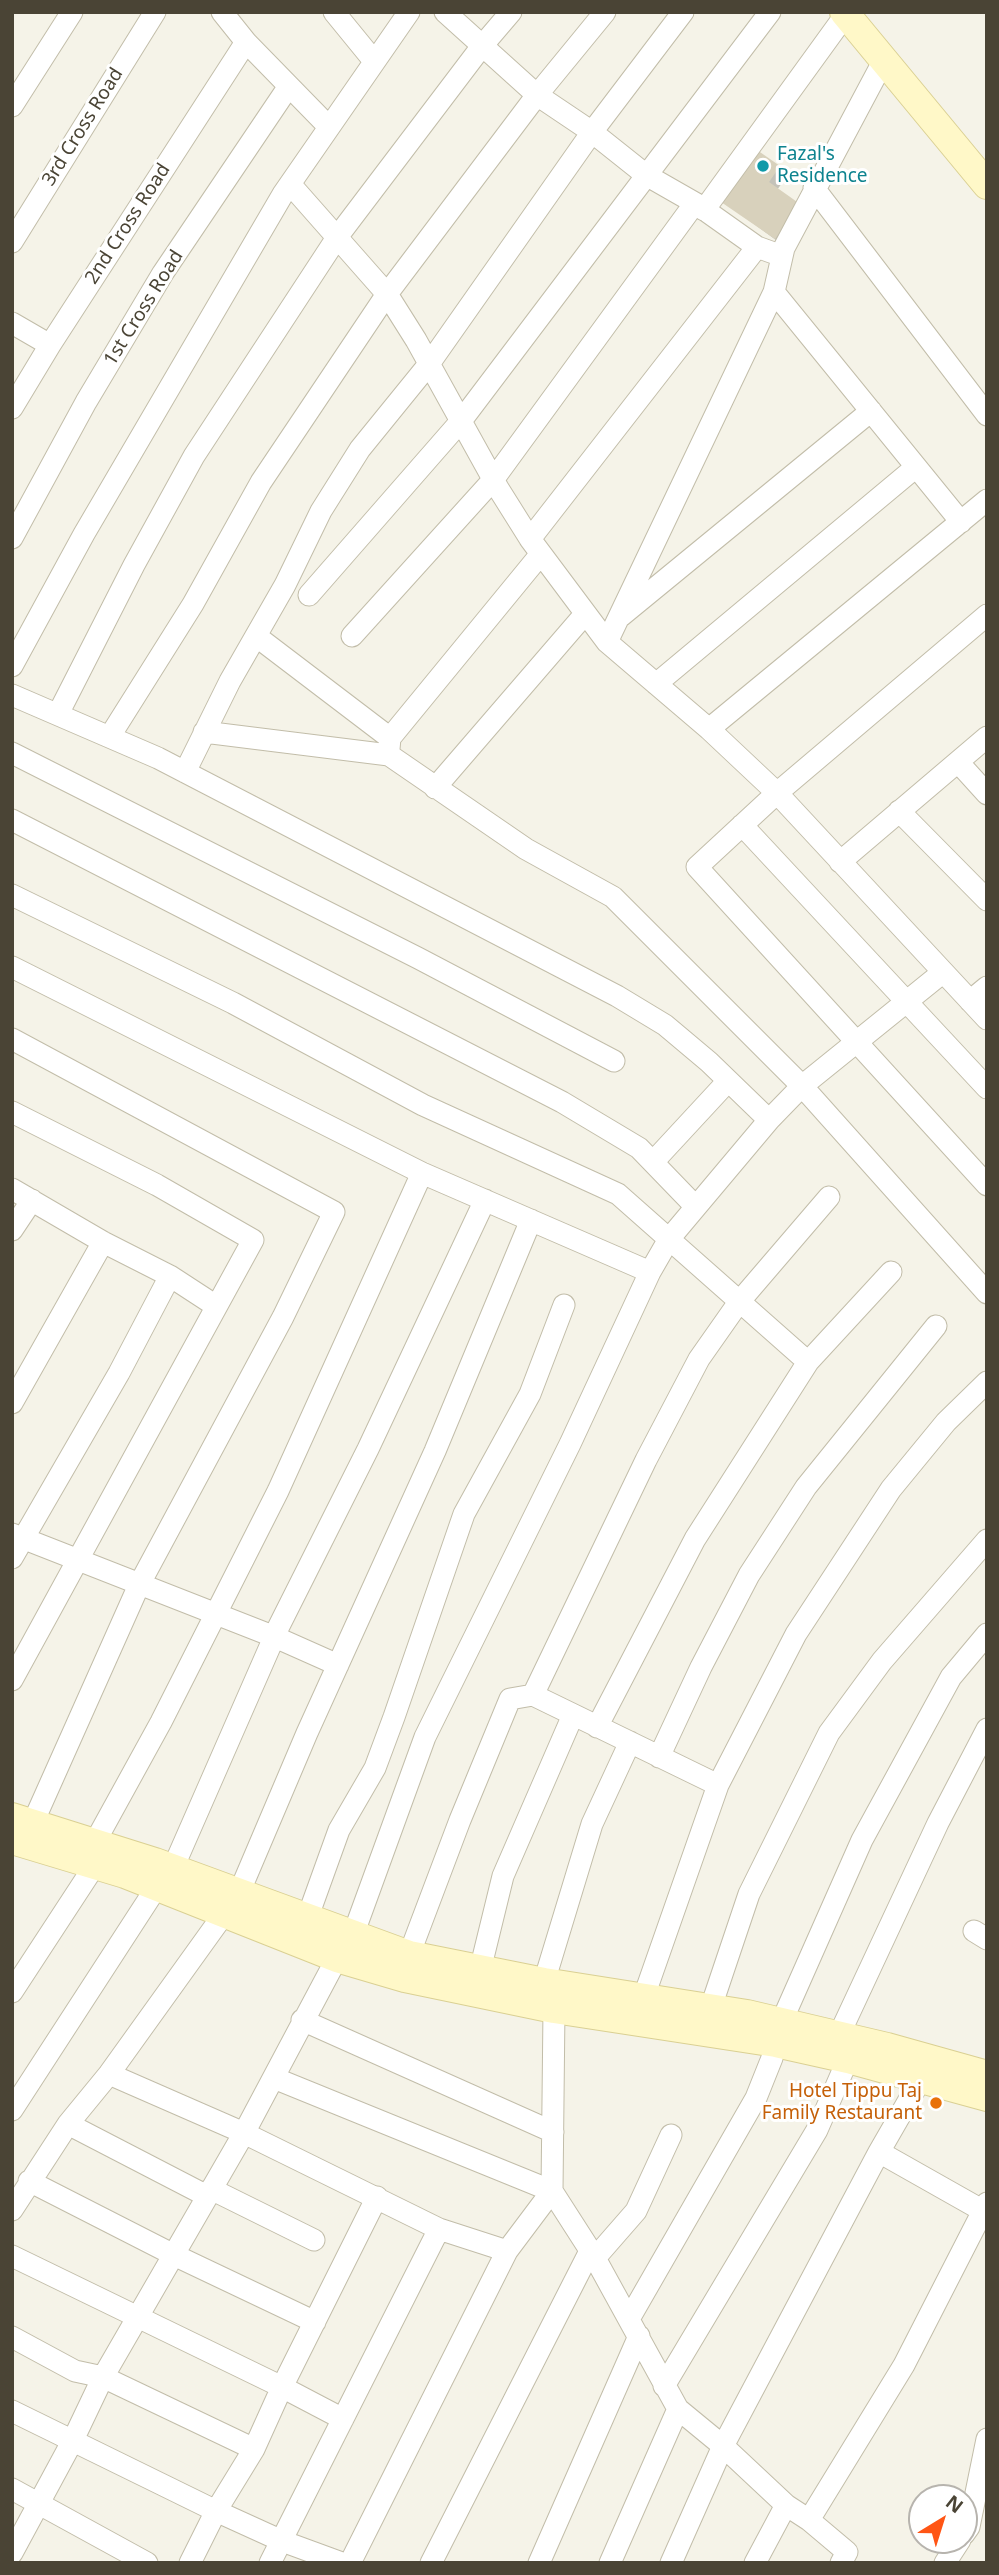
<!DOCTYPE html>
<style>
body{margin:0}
#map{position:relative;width:999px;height:2575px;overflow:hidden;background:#f5f3e8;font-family:"Noto Sans",sans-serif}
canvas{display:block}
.frame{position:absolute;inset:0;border:14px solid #4a4435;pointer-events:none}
.north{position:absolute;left:908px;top:2484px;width:70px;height:70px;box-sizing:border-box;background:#fff;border:2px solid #b7b4ae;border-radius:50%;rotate:38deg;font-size:19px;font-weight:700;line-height:28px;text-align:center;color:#4a4435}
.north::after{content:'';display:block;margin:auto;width:24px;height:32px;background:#ff5515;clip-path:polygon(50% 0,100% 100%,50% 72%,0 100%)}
</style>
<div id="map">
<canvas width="999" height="2575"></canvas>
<div class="frame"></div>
<div class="north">N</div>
</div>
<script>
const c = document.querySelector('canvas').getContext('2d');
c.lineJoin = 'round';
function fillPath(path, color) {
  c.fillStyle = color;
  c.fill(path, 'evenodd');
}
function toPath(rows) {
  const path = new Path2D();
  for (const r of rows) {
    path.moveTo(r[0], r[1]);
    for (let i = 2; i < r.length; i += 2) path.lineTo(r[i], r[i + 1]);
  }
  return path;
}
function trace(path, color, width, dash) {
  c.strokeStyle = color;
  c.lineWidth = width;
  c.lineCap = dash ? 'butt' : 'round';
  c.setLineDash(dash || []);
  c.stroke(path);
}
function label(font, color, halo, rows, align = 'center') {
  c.font = font + ' "Noto Sans",sans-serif';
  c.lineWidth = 6;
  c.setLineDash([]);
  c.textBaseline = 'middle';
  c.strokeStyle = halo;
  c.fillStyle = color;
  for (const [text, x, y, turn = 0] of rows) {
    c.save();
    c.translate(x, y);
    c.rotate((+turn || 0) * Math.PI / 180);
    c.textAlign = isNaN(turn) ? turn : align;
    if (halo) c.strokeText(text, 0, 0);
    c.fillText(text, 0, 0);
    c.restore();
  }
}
fillPath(toPath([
 [758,153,787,176,777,190,799,205,784,246,724,202]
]), '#0003');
fillPath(toPath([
 [757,150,780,166,769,182,800,204,775,239,721,202]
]), '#d8d1bc');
const street = toPath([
 [222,12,246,42,329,127],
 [334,12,374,61],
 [445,12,537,95,592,132,646,175,695,203,757,247,782,256],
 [12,106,72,12],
 [290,184,387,294,416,340,498,488,530,539,607,642,709,729,777,793,987,1019],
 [814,188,987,415],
 [704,210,846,14],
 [12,242,155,12],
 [774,292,961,522],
 [12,323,50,345],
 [12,408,50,345,246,42],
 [12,538,86,402,163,273,289,86],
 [530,539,757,247],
 [309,595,461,421,770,12],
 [987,615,777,793,697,867,987,1185],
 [621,616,871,411],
 [256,636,390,738,389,749],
 [352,636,493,480,695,203],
 [607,642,774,292,784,248,884,60],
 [12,666,84,534,283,194,409,12],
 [656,684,916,467],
 [12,695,158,758,617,996,665,1025,709,1062,769,1120],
 [58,714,134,565,194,456,338,236,482,46,511,12],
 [709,729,987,500],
 [204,732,389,755,526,849,613,897,802,1086,987,1293],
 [110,736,193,604,261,482,387,294,537,95,605,12],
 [390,738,540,555],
 [12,753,418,958,614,1061],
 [958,762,987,794],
 [185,772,230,681,285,585,321,511,360,449,429,364,592,132,683,12],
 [435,788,585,614],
 [899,811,987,900],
 [12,820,562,1102,639,1148,696,1207],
 [742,825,987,1088],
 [840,862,987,737],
 [12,895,233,1003,423,1105,618,1194,808,1362],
 [12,967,422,1173,650,1272],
 [970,1001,987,987],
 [12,1039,334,1212,283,1317,139,1585,27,1836],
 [12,1112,157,1185,253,1240,12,1680],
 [653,1162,728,1081],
 [12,1189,103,1242,170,1276,216,1306],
 [12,1230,32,1200],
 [12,1403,103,1242],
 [12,1534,275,1637,338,1665],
 [12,1558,119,1373,170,1276],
 [533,1695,646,1460,699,1359,739,1302,829,1197],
 [597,1727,695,1539,808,1362,891,1272],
 [630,1742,592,1824,544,1982,554,2009,552,2191,595,2258,678,2409,723,2446,786,2505,809,2520,847,2552,841,2563],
 [659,1757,701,1667,749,1575,806,1487,936,1326],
 [173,1868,279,1626,368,1449,485,1200],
 [303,1930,339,1830,375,1768,394,1717,464,1514,530,1394,564,1305],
 [974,1931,987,1939],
 [407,1969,409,1955,460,1820,510,1699,533,1695,718,1785],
 [479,1983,480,1970,503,1876,573,1715],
 [12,1992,95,1865,95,1842,161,1722,278,1491,422,1173],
 [642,2011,643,1999,718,1785,796,1634,891,1489,946,1422,987,1382],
 [302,2020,553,2132],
 [715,2022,711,2007,749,1894,829,1733,882,1661,987,1540],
 [109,2074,244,2133,439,2229,507,2251],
 [274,2078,552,2191,507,2251,350,2563],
 [12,2110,158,1885],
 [68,2124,207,2196],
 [879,2152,987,2213],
 [29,2181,174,2255,315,2322],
 [211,2189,314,2240],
 [12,2210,68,2124,109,2074,239,1893,307,1733,435,1451,531,1220],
 [12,2256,282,2387,343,2419],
 [595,2258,636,2211,671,2135],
 [629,2319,756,2098,772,2058,781,2023,862,1840,951,1677,987,1634],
 [12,2337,75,2371,103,2377,254,2449],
 [664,2386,817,2130,848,2059,839,2035,938,1823,987,1729],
 [12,2411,216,2511,282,2541,342,2563],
 [12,2489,147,2563],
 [809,2520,904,2365,987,2203],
 [964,2534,969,2527,987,2439],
 [12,2553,73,2440,103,2377,244,2133,337,1958,353,1935,425,1737,570,1444,650,1272,669,1239,769,1120,802,1086,942,973],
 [190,2563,216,2511,254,2449,282,2387,377,2197],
 [270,2563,439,2229],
 [431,2563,590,2251],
 [539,2563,639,2336],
 [610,2563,678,2409],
 [671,2563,723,2446,879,2152,921,2079,926,2067],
 [755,2563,786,2505],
 [945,2563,960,2540]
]);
const secondary = toPath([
 [844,12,987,185],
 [12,1817,155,1862,409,1955,544,1982,747,2014,887,2047,987,2075],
 [12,1840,125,1874,337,1958,405,1978,554,2009,776,2043,848,2059,987,2097]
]);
trace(street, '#c2bda9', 23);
trace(secondary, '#dad093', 30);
trace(street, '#fff', 21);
trace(secondary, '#fff8c8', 28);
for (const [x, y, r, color] of [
 [763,166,7,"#0f9aa8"],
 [936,2103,7,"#e8710a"]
]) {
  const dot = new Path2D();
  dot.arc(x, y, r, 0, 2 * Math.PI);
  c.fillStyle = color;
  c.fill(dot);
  trace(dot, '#fff', 2.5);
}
label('19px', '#4a4435', '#fff', [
 ["3rd Cross Road",83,127,-58],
 ["2nd Cross Road",128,224,-57],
 ["1st Cross Road",144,308,-58]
]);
label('19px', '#0d838f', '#fff', [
 ["Fazal's",777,155],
 ["Residence",777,177]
], 'left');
label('19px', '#c56008', '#fff', [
 ["Hotel Tippu Taj",922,2092],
 ["Family Restaurant",922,2114]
], 'right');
</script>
